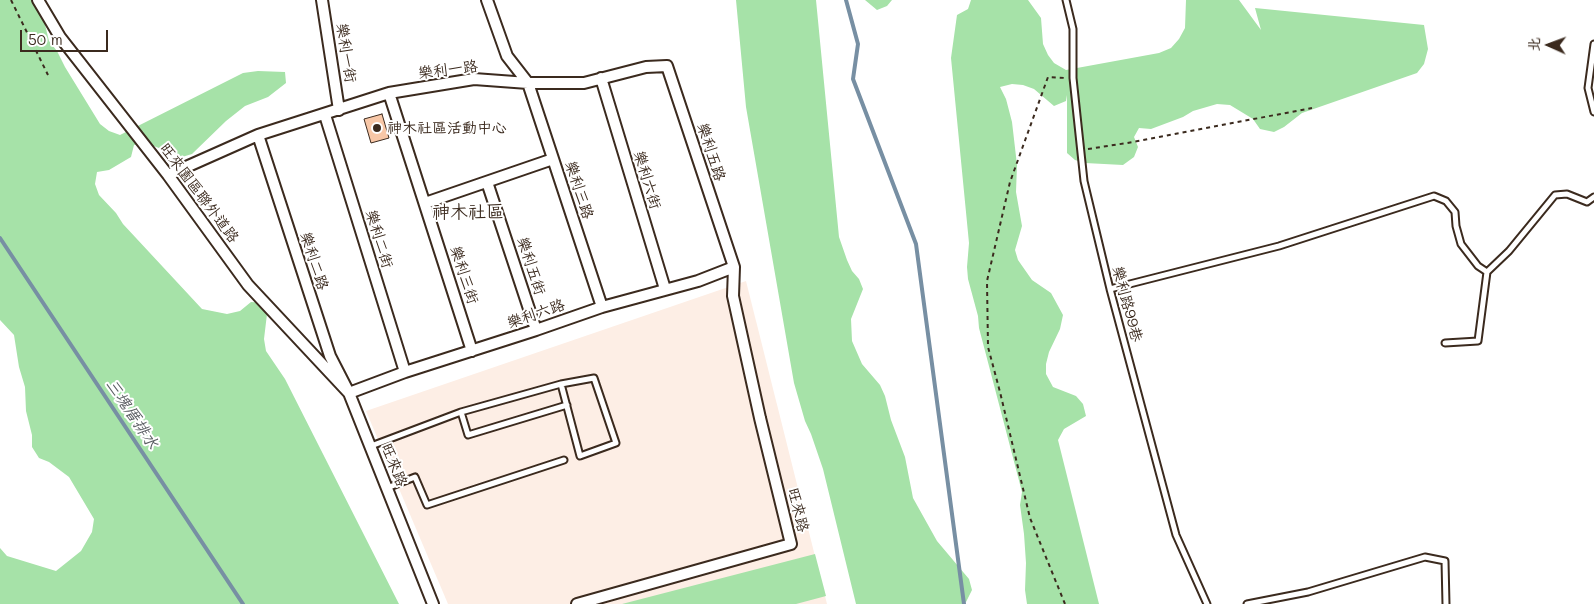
<!DOCTYPE html>
<meta charset="utf-8">
<style>
body{margin:0}
#map{position:relative;width:1594px;height:604px;overflow:hidden;background:#fff;font-family:Mali,"LXGW WenKai TC",sans-serif}
canvas{display:block}
.north{position:absolute;left:1524px;top:20px;width:50px;height:50px;-webkit-text-stroke:4px #fff;paint-order:stroke;rotate:272deg;font-size:14px;font-weight:700;line-height:20px;text-align:center;color:#3b2a1e}
.north::after{content:'';display:block;margin:auto;width:18px;height:22px;background:#3b2a1e;clip-path:polygon(50% 0,100% 100%,50% 72%,0 100%)}
.scale{position:absolute;left:20px;top:30px;width:88px;height:22px;box-sizing:border-box;border:2px solid #3b2a1e;border-top:0;padding-left:6px;font-size:15px;line-height:18px;white-space:nowrap;color:#3b2a1e;-webkit-text-stroke:4px #fff;paint-order:stroke}
</style>
<div id="map">
<canvas width="1594" height="604"></canvas>
<div class="north">北</div>
<div class="scale">50 m</div>
</div>
<script>
const c = document.querySelector('canvas').getContext('2d');
c.lineJoin = 'round';
function fillPath(path, color) {
  c.fillStyle = color;
  c.fill(path, 'evenodd');
}
function toPath(rows) {
  const path = new Path2D();
  for (const r of rows) {
    path.moveTo(r[0], r[1]);
    for (let i = 2; i < r.length; i += 2) path.lineTo(r[i], r[i + 1]);
  }
  return path;
}
function trace(path, color, width, dash) {
  c.strokeStyle = color;
  c.lineWidth = width;
  c.lineCap = dash ? 'butt' : 'round';
  c.setLineDash(dash || []);
  c.stroke(path);
}
function label(font, color, halo, rows, align = 'center') {
  c.font = font + ' Mali,"LXGW WenKai TC",sans-serif';
  c.lineWidth = 4;
  c.setLineDash([]);
  c.textBaseline = 'middle';
  c.strokeStyle = halo;
  c.fillStyle = color;
  for (const [text, x, y, turn = 0] of rows) {
    c.save();
    c.translate(x, y);
    c.rotate((+turn || 0) * Math.PI / 180);
    c.textAlign = isNaN(turn) ? turn : align;
    if (halo) c.strokeText(text, 0, 0);
    c.fillText(text, 0, 0);
    c.restore();
  }
}
fillPath(toPath([
 [746,281,827,604,448,604,366,411]
]), '#fdeee5');
fillPath(toPath([
 [0,0,39,0,49,41,57,51,65,67,100,124,109,131,120,135,243,73,258,71,285,72,286,83,268,97,245,106,226,121,192,154,182,157,146,143,134,145,131,157,109,170,97,172,95,184,99,195,116,213,123,224,202,309,227,314,240,311,251,302,264,303,267,314,264,339,266,351,285,379,399,604,0,604,0,548,7,556,56,571,81,551,92,532,94,519,69,477,49,462,39,458,32,447,32,435,26,411,25,387,19,367,14,335,0,320],
 [736,0,816,0,839,237,847,260,852,271,859,279,863,289,851,319,852,341,862,364,880,385,885,396,891,420,905,457,913,498,937,541,969,579,972,590,966,602,963,604,856,604,823,469,811,434,805,421,794,383,746,107],
 [865,0,892,0,887,6,877,10],
 [971,0,1028,0,1041,18,1043,44,1048,55,1054,63,1066,70,1159,53,1171,48,1179,39,1185,28,1186,0,1239,0,1261,30,1255,8,1424,25,1428,49,1424,64,1417,73,1302,113,1284,127,1274,132,1260,129,1253,119,1230,105,1217,104,1193,111,1183,117,1151,129,1139,128,1134,137,1138,147,1134,157,1123,165,1085,163,1075,160,1067,153,1067,95,1066,101,1054,106,1034,89,1023,85,1012,84,1000,87,1006,99,1012,122,1017,165,1016,192,1022,226,1015,250,1018,260,1032,280,1051,293,1063,315,1060,329,1049,352,1046,364,1046,374,1053,387,1076,396,1083,404,1086,416,1064,429,1058,440,1099,604,1027,604,1025,590,1026,563,1024,534,1020,505,1022,492,979,328,978,316,968,279,967,267,969,243,951,58,957,15,968,9],
 [815,554,826,596,796,604,622,604]
]), '#a6e2a8');
trace(toPath([
 [846,0,858,44,853,79,916,244,964,604],
 [0,238,243,604]
]), '#778fa3', 4);
const building = toPath([
 [382,114,389,138,371,143,364,119,382,114]
]);
fillPath(building, '#f8c7a7');
trace(building, '#3b2a1e', 1);
const lane = toPath([
 [1066,0,1073,29,1073,78,1084,181,1110,289,1176,535,1207,604],
 [1594,44,1588,88,1594,112],
 [1110,289,1279,246,1434,196,1446,201,1455,212,1456,226,1461,244,1478,266,1487,272,1509,251,1555,195,1567,194,1587,202,1594,197],
 [1445,343,1478,341,1487,272],
 [461,412,468,435,567,405],
 [371,446,461,412,561,384,580,456,616,443,594,378,561,384],
 [387,488,415,477,427,505,564,460],
 [1247,604,1308,592,1425,557,1445,561,1446,604]
]);
const street = toPath([
 [38,0,60,37,168,175,248,285,349,393],
 [322,0,339,110],
 [487,0,507,56,528,83,602,307],
 [601,78,665,289],
 [389,93,472,351],
 [325,115,405,372],
 [258,135,330,356,349,393,433,604],
 [168,175,258,135,389,93,474,79,528,83,584,83,646,67,667,66,734,267,733,296,760,418,791,544,577,604],
 [487,182,536,330],
 [425,203,553,159],
 [349,393,405,372,536,330,602,307,698,281,734,267]
]);
trace(lane, '#3b2a1e', 9);
trace(street, '#3b2a1e', 14);
trace(toPath([
 [11,0,48,75],
 [1088,149,1127,143,1312,108],
 [1065,604,1030,518,1000,392,988,347,987,281,1010,182,1048,77,1066,78]
]), '#3b2a1e', 2, [4, 4]);
trace(lane, '#fff', 5);
trace(street, '#fff', 10);
for (const [x, y, r, color] of [
 [377,128,5,"#3b2a1e"]
]) {
  const dot = new Path2D();
  dot.arc(x, y, r, 0, 2 * Math.PI);
  c.fillStyle = color;
  c.fill(dot);
  trace(dot, '#fff', 2);
}
label('15px', '#3b2a1e', '#fff', [
 ["樂利一街",346,53,81],
 ["樂利一路",448,70,-7],
 ["樂利五路",711,152,72],
 ["樂利六街",647,180,73],
 ["樂利三路",579,190,72],
 ["旺來園區聯外道路",199,193,53],
 ["樂利二街",379,239,73],
 ["樂利二路",314,261,72],
 ["樂利五街",531,266,72],
 ["樂利三街",464,275,72],
 ["樂利路99巷",1127,304,75],
 ["樂利六路",536,314,-19],
 ["旺來路",394,465,68],
 ["旺來路",798,510,76]
]);
label('15px', '#3b2a1e', '#fff', [
 ["神木社區活動中心",387,128]
], 'left');
label('italic 16px', '#595c61', '#fff', [
 ["三塊厝排水",132,414,56]
]);
label('18px', '#3b2a1e', '#fff', [
 ["神木社區",468,212]
]);
</script>
